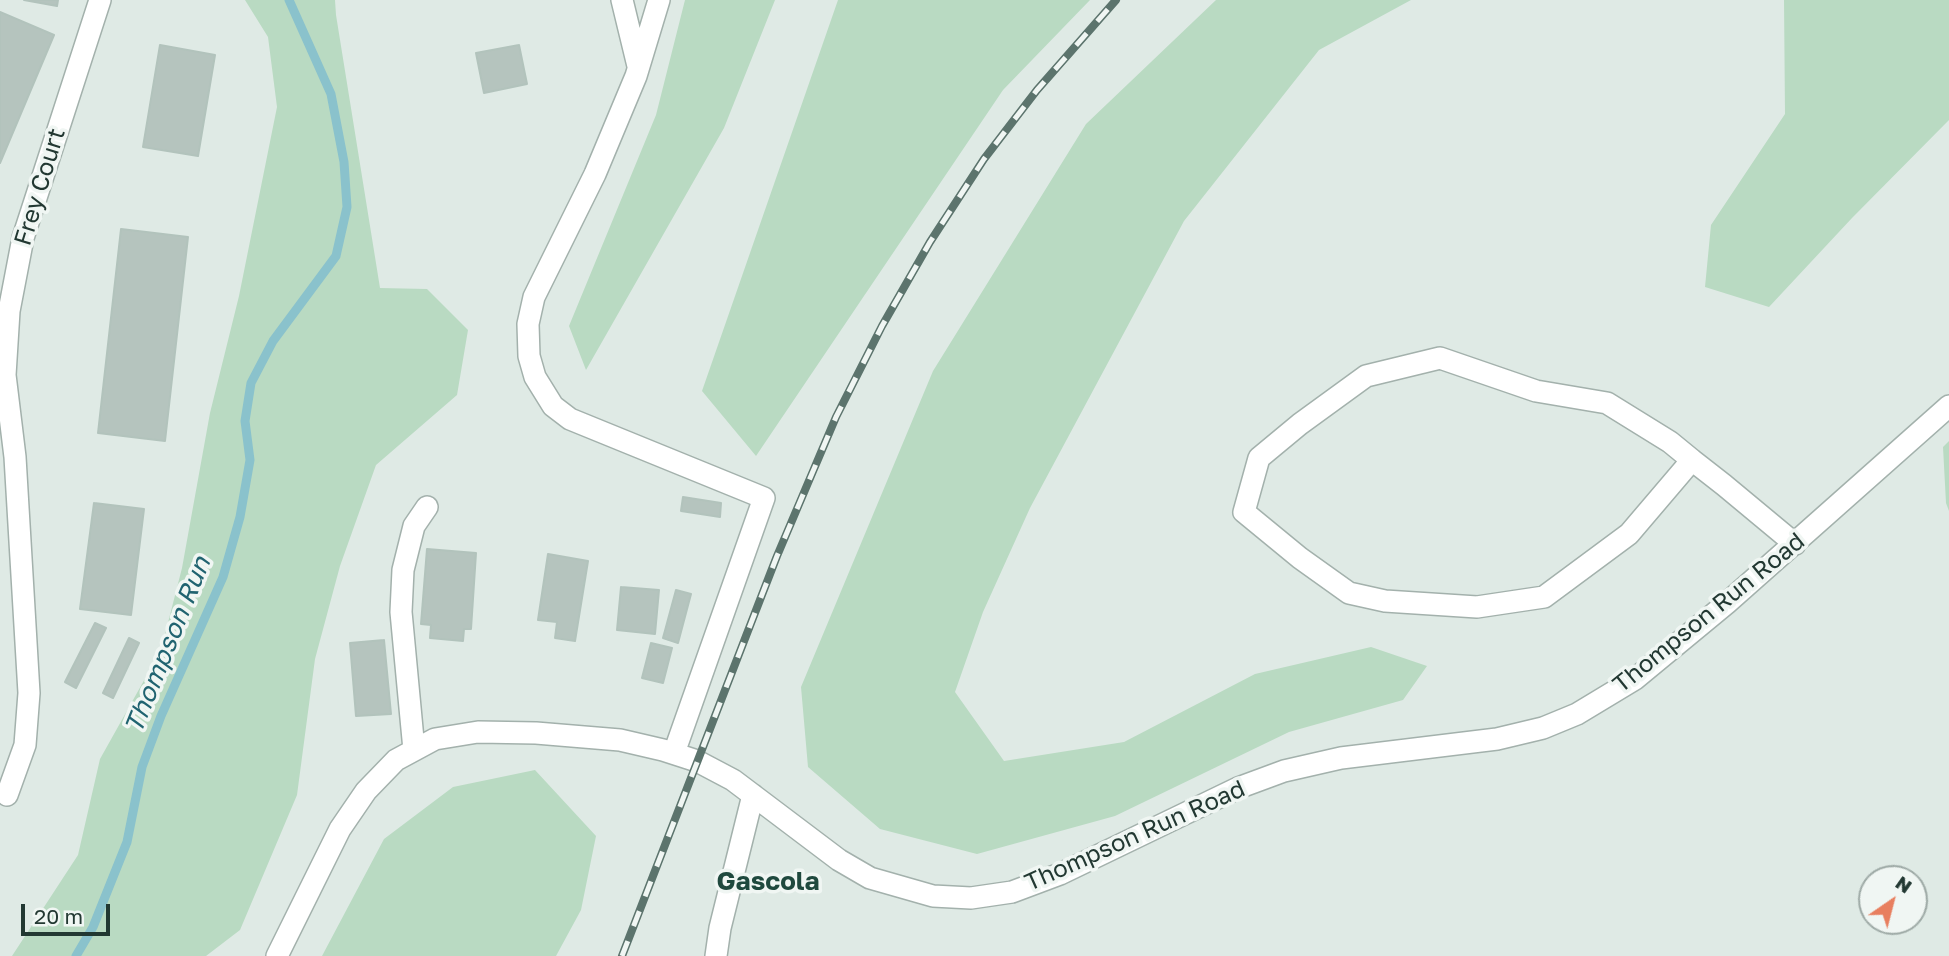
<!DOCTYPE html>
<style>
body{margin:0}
#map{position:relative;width:1949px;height:956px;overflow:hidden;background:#dfeae5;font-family:"Golos Text",sans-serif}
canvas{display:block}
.north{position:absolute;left:1858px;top:865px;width:70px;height:70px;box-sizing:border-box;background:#f0f6f3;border:2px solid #9eaaa6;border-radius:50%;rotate:35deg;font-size:19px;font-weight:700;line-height:28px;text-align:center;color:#223832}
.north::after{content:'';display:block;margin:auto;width:24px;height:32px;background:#e87f5f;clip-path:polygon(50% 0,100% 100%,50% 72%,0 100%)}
.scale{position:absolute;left:21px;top:904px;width:89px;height:32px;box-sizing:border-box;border:4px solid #223832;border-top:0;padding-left:9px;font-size:21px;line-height:24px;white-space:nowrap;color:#223832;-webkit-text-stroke:5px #f0f6f3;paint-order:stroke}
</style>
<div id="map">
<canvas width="1949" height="956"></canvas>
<div class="north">N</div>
<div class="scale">20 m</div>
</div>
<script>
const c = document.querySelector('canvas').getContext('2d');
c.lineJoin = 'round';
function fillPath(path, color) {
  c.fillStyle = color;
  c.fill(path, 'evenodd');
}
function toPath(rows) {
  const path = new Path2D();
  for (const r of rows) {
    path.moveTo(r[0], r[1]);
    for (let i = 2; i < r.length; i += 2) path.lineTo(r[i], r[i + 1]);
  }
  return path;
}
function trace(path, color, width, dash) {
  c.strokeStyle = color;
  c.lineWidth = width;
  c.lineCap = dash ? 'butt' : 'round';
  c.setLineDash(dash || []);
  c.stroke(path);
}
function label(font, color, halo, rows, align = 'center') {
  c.font = font + ' "Golos Text",sans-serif';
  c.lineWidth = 7;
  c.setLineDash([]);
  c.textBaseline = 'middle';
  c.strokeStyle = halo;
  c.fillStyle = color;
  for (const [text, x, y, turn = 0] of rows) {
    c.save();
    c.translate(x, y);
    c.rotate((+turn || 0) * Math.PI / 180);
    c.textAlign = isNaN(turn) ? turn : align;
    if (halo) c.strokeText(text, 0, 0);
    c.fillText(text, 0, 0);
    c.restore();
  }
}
fillPath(toPath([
 [245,0,335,0,336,15,380,288,427,289,468,330,457,395,376,465,340,566,315,659,297,795,240,930,206,956,12,956,78,855,100,759,161,650,182,568,210,413,239,296,277,107,268,37],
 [685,0,775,0,724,128,586,370,569,326,656,115],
 [838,0,1090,0,1003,90,756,456,702,391],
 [1216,0,1411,0,1319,50,1184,221,1030,508,983,612,955,692,1004,761,1124,742,1255,674,1371,647,1427,666,1403,700,1289,732,1115,816,977,854,880,829,808,767,801,687,933,371,1086,124],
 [1784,0,1949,0,1949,120,1852,218,1769,307,1705,287,1711,225,1785,114],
 [1949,441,1949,511,1946,503,1943,447],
 [535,770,596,836,581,910,556,956,322,956,384,839,453,787]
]), '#b9dac2');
trace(toPath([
 [76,956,93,927,127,842,142,767,161,716,223,577,240,517,250,460,245,421,251,383,273,341,336,256,347,207,344,162,331,94,289,0]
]), '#8ac2cc', 9);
const building = toPath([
 [24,0,58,0,57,6,24,0],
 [0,12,54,35,0,163,0,12],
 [160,45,215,55,198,156,143,147,160,45],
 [519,45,527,84,484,93,476,53,519,45],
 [121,229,188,237,165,441,98,433,121,229],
 [683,497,721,503,720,517,681,511,683,497],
 [94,503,144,509,131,615,80,609,94,503],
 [427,549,476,553,471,629,464,629,463,641,430,638,431,625,421,624,427,549],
 [548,554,588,561,575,641,555,638,557,622,538,620,548,554],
 [621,587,659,590,655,634,617,630,621,587],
 [676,590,691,594,678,643,663,638,676,590],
 [95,623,106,628,76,688,65,682,95,623],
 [129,638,139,643,113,698,103,693,129,638],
 [384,640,391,714,356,716,350,643,384,640],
 [651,643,672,648,663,683,642,678,651,643]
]);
fillPath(building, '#b5c4be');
trace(building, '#b2c3bc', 2);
const minor = toPath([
 [622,0,638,66],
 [659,0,636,76,595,174,534,297,528,324,529,356,535,377,553,406,570,419,764,498,674,753],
 [1692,460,1629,534,1544,597,1477,607,1385,601,1349,593,1300,558,1244,512,1259,458,1300,424,1366,376,1440,358,1536,391,1607,403,1670,442,1692,460,1724,485,1795,544],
 [414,750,401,612,403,570,414,526,427,507],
 [7,795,25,745,29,693,15,457,5,375,9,311,23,238,100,0],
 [277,956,340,829,366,791,396,760,435,739,478,732,536,733,620,740,663,750,697,761,733,780,839,860,870,878,933,896,971,898,1012,892,1060,874,1238,788,1284,771,1341,758,1497,739,1543,728,1577,714,1635,679,1727,603,1949,406],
 [716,956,720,928,753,795]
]);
trace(minor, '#a3b1ac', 24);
trace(minor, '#fff', 21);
const rail = toPath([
 [622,956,777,556,836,417,882,326,930,242,984,159,1037,90,1116,0]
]);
trace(rail, '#5c746d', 8);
trace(rail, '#f0f6f3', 5, [16]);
label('24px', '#223832', '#f0f6f3', [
 ["Frey Court",40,187,-73],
 ["Thompson Run Road",1709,613,-39],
 ["Thompson Run Road",1135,836,-24]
]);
label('italic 26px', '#206370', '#f0f6f3', [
 ["Thompson Run",168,645,-68]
]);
label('bold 26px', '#1f493e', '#f0f6f3', [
 ["Gascola",768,882]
]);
</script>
